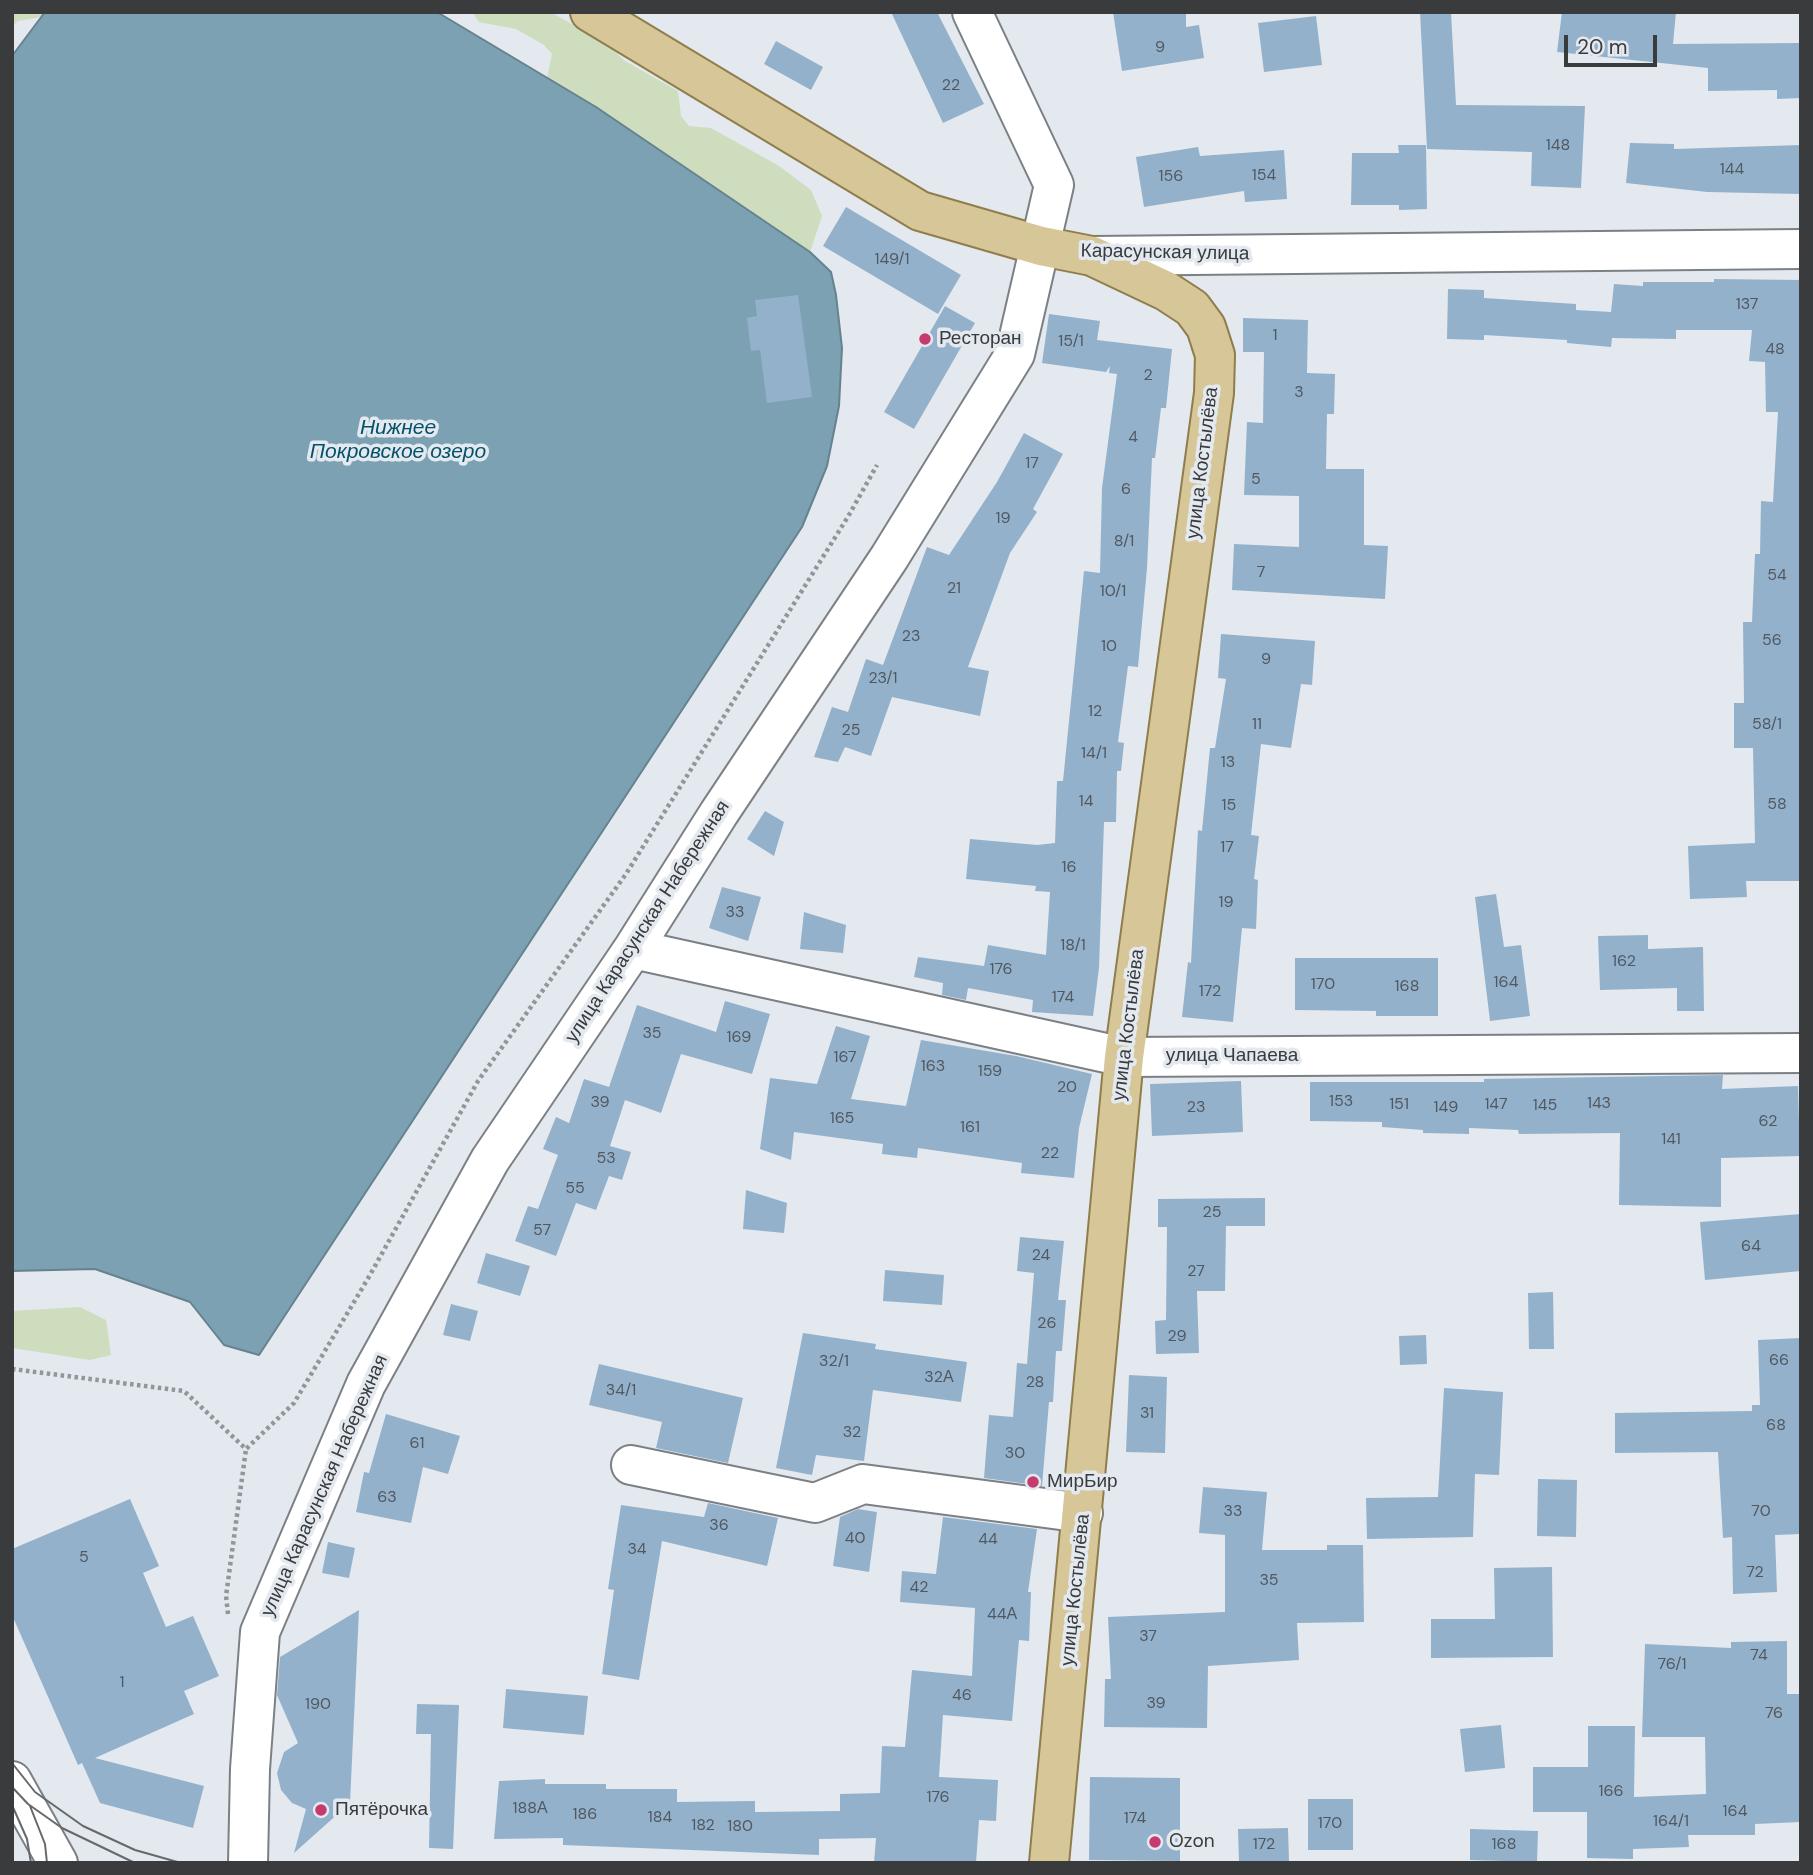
<!DOCTYPE html>
<meta charset="utf-8">
<style>
body{margin:0}
#map{position:relative;width:1813px;height:1875px;overflow:hidden;background:#e3e9ef;font-family:"DM Sans",sans-serif}
canvas{display:block}
.frame{position:absolute;inset:0;border:14px solid #393b3d;pointer-events:none}
.scale{position:absolute;left:1564px;top:35px;width:93px;height:32px;box-sizing:border-box;border:4px solid #393b3d;border-top:0;padding-left:9px;font-size:21px;line-height:24px;white-space:nowrap;color:#393b3d;-webkit-text-stroke:5px #e3e9ef;paint-order:stroke}
</style>
<div id="map">
<canvas width="1813" height="1875"></canvas>
<div class="frame"></div>
<div class="scale">20 m</div>
</div>
<script>
const c = document.querySelector('canvas').getContext('2d');
c.lineJoin = 'round';
function fillPath(path, color) {
  c.fillStyle = color;
  c.fill(path, 'evenodd');
}
function toPath(rows) {
  const path = new Path2D();
  for (const r of rows) {
    path.moveTo(r[0], r[1]);
    for (let i = 2; i < r.length; i += 2) path.lineTo(r[i], r[i + 1]);
  }
  return path;
}
function trace(path, color, width, dash) {
  c.strokeStyle = color;
  c.lineWidth = width;
  c.lineCap = dash ? 'butt' : 'round';
  c.setLineDash(dash || []);
  c.stroke(path);
}
function label(font, color, halo, rows, align = 'center') {
  c.font = font + ' "DM Sans",sans-serif';
  c.lineWidth = 7;
  c.setLineDash([]);
  c.textBaseline = 'middle';
  c.strokeStyle = halo;
  c.fillStyle = color;
  for (const [text, x, y, turn = 0] of rows) {
    c.save();
    c.translate(x, y);
    c.rotate((+turn || 0) * Math.PI / 180);
    c.textAlign = isNaN(turn) ? turn : align;
    if (halo) c.strokeText(text, 0, 0);
    c.fillText(text, 0, 0);
    c.restore();
  }
}
fillPath(toPath([
 [12,12,45,12,42,17,18,21,12,26],
 [472,12,550,12,605,42,625,61,678,91,681,116,689,126,711,128,779,166,811,190,822,216,810,252,596,108,547,78,552,54,544,45,516,29,479,22],
 [80,1307,106,1320,111,1355,90,1360,12,1348,12,1311]
]), '#ceddbe');
const water = toPath([
 [45,12,437,12,596,107,810,252,831,272,836,295,842,348,839,406,827,466,802,527,259,1355,224,1345,190,1302,95,1269,12,1271,12,56,45,12]
]);
fillPath(water, '#7ba1b2');
trace(water, '#67828f', 2);
fillPath(toPath([
 [891,12,937,12,984,104,943,123],
 [1113,12,1186,12,1186,27,1199,25,1204,58,1122,71],
 [1420,12,1451,12,1456,105,1585,106,1581,188,1531,186,1532,152,1427,149],
 [1562,12,1676,12,1673,44,1801,43,1801,98,1777,99,1777,90,1708,91,1708,68,1557,52],
 [1316,16,1322,65,1264,72,1258,23],
 [776,41,823,67,811,90,764,64],
 [1630,143,1674,144,1674,149,1801,145,1801,194,1707,192,1626,183],
 [1398,145,1426,145,1427,209,1399,210,1399,205,1351,205,1352,153,1399,153],
 [1198,147,1200,156,1284,150,1287,199,1245,202,1244,191,1144,207,1136,157],
 [846,207,961,275,938,314,823,246],
 [1714,279,1801,280,1801,881,1746,881,1747,897,1690,899,1688,846,1755,843,1753,748,1734,748,1734,703,1744,703,1743,622,1752,622,1755,554,1760,554,1761,501,1773,502,1778,412,1766,412,1765,362,1749,361,1752,330,1676,330,1676,339,1612,338,1611,347,1567,343,1567,340,1484,335,1484,340,1447,339,1448,289,1484,290,1484,298,1576,304,1576,310,1611,312,1614,284,1643,286,1643,282,1714,282],
 [798,295,812,397,767,403,760,350,751,351,747,318,757,316,755,300],
 [945,306,975,323,914,429,884,412],
 [1049,314,1100,321,1097,340,1172,349,1166,408,1161,408,1155,458,1152,458,1147,568,1138,667,1128,666,1118,742,1124,743,1121,771,1117,771,1116,822,1104,822,1099,968,1093,1016,1032,1012,1033,1000,968,988,966,1000,942,995,943,983,914,977,918,957,984,966,988,945,1046,955,1050,892,1035,891,1036,886,966,879,970,839,1037,845,1055,843,1057,781,1063,781,1084,571,1100,573,1102,488,1117,374,1109,373,1110,366,1106,372,1042,363],
 [1243,318,1308,320,1307,373,1335,374,1334,414,1327,414,1326,469,1364,469,1364,545,1388,546,1385,599,1232,590,1234,544,1299,547,1299,496,1244,495,1247,422,1263,423,1264,352,1243,352],
 [1024,433,1063,454,1033,509,1037,512,1010,553,968,667,989,671,980,716,892,697,871,756,845,747,838,762,814,757,832,707,848,712,866,659,883,665,927,547,949,555,997,482],
 [1221,634,1315,641,1312,685,1301,684,1291,748,1261,744,1251,835,1259,836,1254,879,1258,880,1256,929,1242,928,1233,1022,1182,1017,1188,962,1191,963,1198,830,1202,831,1210,748,1215,748,1226,679,1218,678],
 [765,811,784,822,774,856,747,839],
 [722,887,761,897,748,941,709,928],
 [1496,894,1504,947,1521,945,1530,1016,1490,1021,1475,897],
 [804,912,846,925,843,953,800,949],
 [1648,935,1648,949,1703,947,1704,1011,1677,1011,1677,988,1600,990,1598,936],
 [1295,958,1438,958,1438,1016,1376,1016,1376,1011,1295,1010],
 [725,1001,770,1014,752,1074,681,1054,661,1113,625,1100,610,1146,631,1152,622,1180,609,1176,596,1210,576,1203,556,1256,515,1241,528,1206,538,1209,558,1155,543,1149,556,1117,569,1123,584,1079,609,1087,637,1005,716,1032],
 [836,1026,870,1036,851,1099,906,1106,921,1040,1016,1056,1092,1074,1079,1128,1074,1178,1021,1173,1022,1163,918,1148,917,1158,882,1154,883,1144,794,1132,791,1160,760,1149,770,1078,817,1084],
 [1723,1075,1722,1089,1798,1086,1800,1156,1721,1158,1721,1207,1619,1205,1620,1133,1519,1134,1518,1130,1469,1128,1469,1134,1423,1133,1423,1130,1382,1127,1382,1122,1310,1121,1310,1082,1484,1082,1484,1079],
 [1241,1081,1243,1132,1152,1136,1150,1084],
 [746,1190,787,1203,784,1233,743,1229],
 [1265,1198,1265,1226,1226,1226,1225,1291,1197,1291,1199,1353,1156,1354,1155,1321,1166,1320,1167,1227,1158,1227,1158,1199],
 [1801,1214,1801,1271,1705,1280,1700,1222],
 [1020,1237,1064,1241,1058,1300,1066,1300,1062,1351,1056,1351,1053,1402,1049,1402,1042,1486,984,1478,989,1415,1013,1417,1017,1363,1027,1364,1034,1273,1017,1271],
 [486,1253,530,1266,520,1296,477,1283],
 [885,1270,944,1275,942,1305,883,1301],
 [1553,1292,1554,1349,1529,1349,1528,1293],
 [451,1304,478,1311,470,1341,443,1335],
 [803,1333,876,1344,875,1349,967,1362,961,1402,873,1390,864,1461,816,1455,812,1475,776,1468],
 [1426,1335,1427,1364,1400,1365,1399,1336],
 [1801,1338,1801,1534,1775,1535,1777,1592,1733,1594,1732,1537,1723,1538,1718,1452,1615,1453,1615,1413,1752,1411,1752,1405,1760,1405,1758,1340],
 [599,1364,743,1398,728,1463,656,1448,662,1422,589,1405],
 [1129,1375,1167,1377,1165,1453,1126,1452],
 [1444,1388,1503,1392,1499,1475,1475,1474,1473,1537,1367,1539,1366,1498,1438,1497],
 [386,1414,460,1436,448,1474,423,1467,411,1523,356,1512,364,1472,369,1473],
 [1538,1479,1577,1480,1576,1537,1537,1536],
 [1203,1487,1267,1492,1262,1550,1327,1550,1327,1545,1363,1545,1364,1622,1297,1623,1299,1660,1208,1666,1207,1728,1104,1727,1105,1679,1111,1679,1108,1617,1225,1612,1225,1535,1199,1533],
 [130,1499,159,1566,143,1573,166,1627,193,1616,219,1676,184,1691,194,1714,95,1758,204,1786,193,1828,100,1803,82,1763,78,1765,12,1615,12,1549],
 [708,1503,778,1518,767,1566,662,1541,639,1680,602,1674,614,1590,608,1589,621,1505,704,1517],
 [858,1509,877,1512,869,1572,833,1566,840,1517],
 [943,1517,1037,1529,1028,1592,1031,1592,1029,1641,1019,1640,1012,1721,943,1715,939,1777,998,1780,996,1821,979,1820,976,1863,874,1863,876,1838,819,1839,819,1855,563,1845,563,1838,494,1839,499,1781,545,1779,545,1784,606,1784,606,1789,677,1789,677,1802,755,1801,755,1812,840,1811,840,1794,880,1793,882,1746,905,1747,912,1670,972,1676,975,1608,900,1602,902,1571,936,1574],
 [328,1542,355,1548,349,1578,322,1573],
 [1552,1567,1553,1657,1431,1658,1431,1619,1495,1619,1494,1568],
 [359,1610,350,1803,294,1853,306,1809,292,1803,281,1790,277,1773,284,1752,298,1743,277,1695,280,1657],
 [1787,1641,1787,1694,1801,1694,1801,1822,1755,1824,1755,1835,1688,1835,1689,1847,1633,1849,1633,1859,1587,1858,1587,1812,1533,1812,1533,1767,1588,1767,1588,1726,1635,1726,1634,1797,1706,1794,1705,1737,1642,1737,1645,1644,1731,1648,1731,1642],
 [506,1689,588,1696,584,1735,503,1728],
 [417,1704,459,1705,453,1849,429,1848,431,1734,416,1734],
 [1501,1725,1505,1768,1465,1772,1460,1729],
 [1090,1777,1180,1778,1180,1861,1089,1860],
 [1308,1799,1353,1799,1353,1850,1308,1850],
 [1288,1828,1289,1861,1239,1862,1238,1829],
 [1470,1829,1538,1831,1537,1862,1470,1860]
]), '#94b1cb');
const minor = toPath([
 [1092,256,1801,249],
 [633,949,1124,1057,1801,1053],
 [631,1465,815,1503,863,1484,1083,1513],
 [12,1781,58,1863],
 [248,1863,250,1769,260,1632,366,1384,490,1160,633,949,719,813,889,558,1015,354,1054,185,972,12]
]);
const major = toPath([
 [590,12,920,211,1041,246,1092,256,1166,291,1192,308,1206,327,1215,355,1214,393,1124,1057,1049,1863]
]);
trace(minor, '#7b8085', 42);
trace(major, '#8f7d4b', 42);
trace(toPath([
 [12,1369,184,1391,246,1449,294,1403,370,1275,478,1081,626,874,849,515,877,465],
 [228,1614,226,1596,246,1449]
]), '#92969a', 4.5, [3.5, 3.5]);
trace(minor, '#fff', 38);
trace(major, '#d7c698', 38);
trace(toPath([
 [12,1763,35,1792,83,1826,135,1850,181,1863],
 [12,1787,28,1804,62,1828,135,1863],
 [12,1805,27,1839,31,1863],
 [30,1806,45,1844,47,1863]
]), '#66696c', 2);
for (const [x, y, r, color] of [
 [925,339,7,"#c63a6f"],
 [1033,1482,7,"#c63a6f"],
 [321,1810,7,"#c63a6f"],
 [1155,1842,7,"#c63a6f"]
]) {
  const dot = new Path2D();
  dot.arc(x, y, r, 0, 2 * Math.PI);
  c.fillStyle = color;
  c.fill(dot);
  trace(dot, '#e3e9ef', 2.5);
}
label('16px', '#505860', null, [
 ["9",1160,48],
 ["22",951,86],
 ["148",1558,146],
 ["144",1732,170],
 ["154",1264,176],
 ["156",1171,177],
 ["149/1",892,260],
 ["137",1747,305],
 ["1",1275,336],
 ["15/1",1071,342],
 ["48",1775,350],
 ["2",1148,376],
 ["3",1299,393],
 ["4",1133,438],
 ["17",1032,464],
 ["5",1256,480],
 ["6",1126,490],
 ["19",1003,519],
 ["8/1",1124,542],
 ["7",1261,573],
 ["54",1777,576],
 ["21",954,589],
 ["10/1",1113,592],
 ["23",911,637],
 ["56",1772,641],
 ["10",1109,647],
 ["9",1266,660],
 ["23/1",883,679],
 ["12",1095,712],
 ["11",1257,725],
 ["58/1",1767,725],
 ["25",851,731],
 ["14/1",1094,754],
 ["13",1228,763],
 ["14",1086,802],
 ["58",1777,805],
 ["15",1229,806],
 ["17",1227,848],
 ["16",1069,868],
 ["19",1226,903],
 ["33",735,913],
 ["18/1",1073,946],
 ["162",1624,962],
 ["176",1001,970],
 ["164",1506,983],
 ["170",1323,985],
 ["168",1407,987],
 ["172",1210,992],
 ["174",1063,998],
 ["35",652,1034],
 ["169",739,1038],
 ["167",845,1058],
 ["163",933,1067],
 ["159",990,1072],
 ["20",1067,1088],
 ["153",1341,1102],
 ["39",600,1103],
 ["143",1599,1104],
 ["151",1399,1105],
 ["147",1496,1105],
 ["145",1545,1106],
 ["23",1196,1108],
 ["149",1446,1108],
 ["165",842,1119],
 ["62",1768,1122],
 ["161",970,1128],
 ["141",1671,1140],
 ["22",1050,1154],
 ["53",606,1159],
 ["55",575,1189],
 ["25",1212,1213],
 ["57",542,1231],
 ["64",1751,1247],
 ["24",1041,1256],
 ["27",1196,1272],
 ["26",1047,1324],
 ["29",1177,1337],
 ["66",1779,1361],
 ["32/1",834,1362],
 ["32А",939,1378],
 ["28",1035,1383],
 ["34/1",621,1391],
 ["31",1147,1414],
 ["68",1776,1426],
 ["32",852,1433],
 ["61",417,1444],
 ["30",1015,1454],
 ["63",387,1498],
 ["33",1233,1512],
 ["70",1761,1512],
 ["36",719,1526],
 ["40",855,1539],
 ["44",988,1540],
 ["34",637,1550],
 ["5",84,1558],
 ["72",1755,1573],
 ["35",1269,1581],
 ["42",919,1588],
 ["44А",1002,1615],
 ["37",1148,1637],
 ["74",1759,1656],
 ["76/1",1672,1665],
 ["1",122,1683],
 ["46",962,1696],
 ["39",1156,1704],
 ["190",318,1705],
 ["76",1774,1714],
 ["166",1611,1792],
 ["176",938,1798],
 ["188А",530,1809],
 ["164",1735,1812],
 ["186",585,1815],
 ["184",660,1818],
 ["174",1135,1819],
 ["164/1",1671,1822],
 ["170",1330,1824],
 ["182",703,1826],
 ["180",740,1827],
 ["172",1264,1845],
 ["168",1504,1845]
]);
label('19px', '#393b3d', '#e3e9ef', [
 ["Карасунская улица",1165,253,1],
 ["улица Костылёва",1203,463,-83],
 ["улица Карасунская Набережная",648,922,-57],
 ["улица Костылёва",1129,1025,-83],
 ["улица Чапаева",1232,1056],
 ["улица Карасунская Набережная",325,1486,-66],
 ["улица Костылёва",1076,1590,-84]
]);
label('19px', '#393b3d', '#e3e9ef', [
 ["Ресторан",939,339],
 ["МирБир",1047,1482],
 ["Пятёрочка",335,1810],
 ["Ozon",1169,1842]
], 'left');
label('italic 21px', '#04516b', '#e3e9ef', [
 ["Нижнее",398,428],
 ["Покровское озеро",398,452]
]);
</script>
